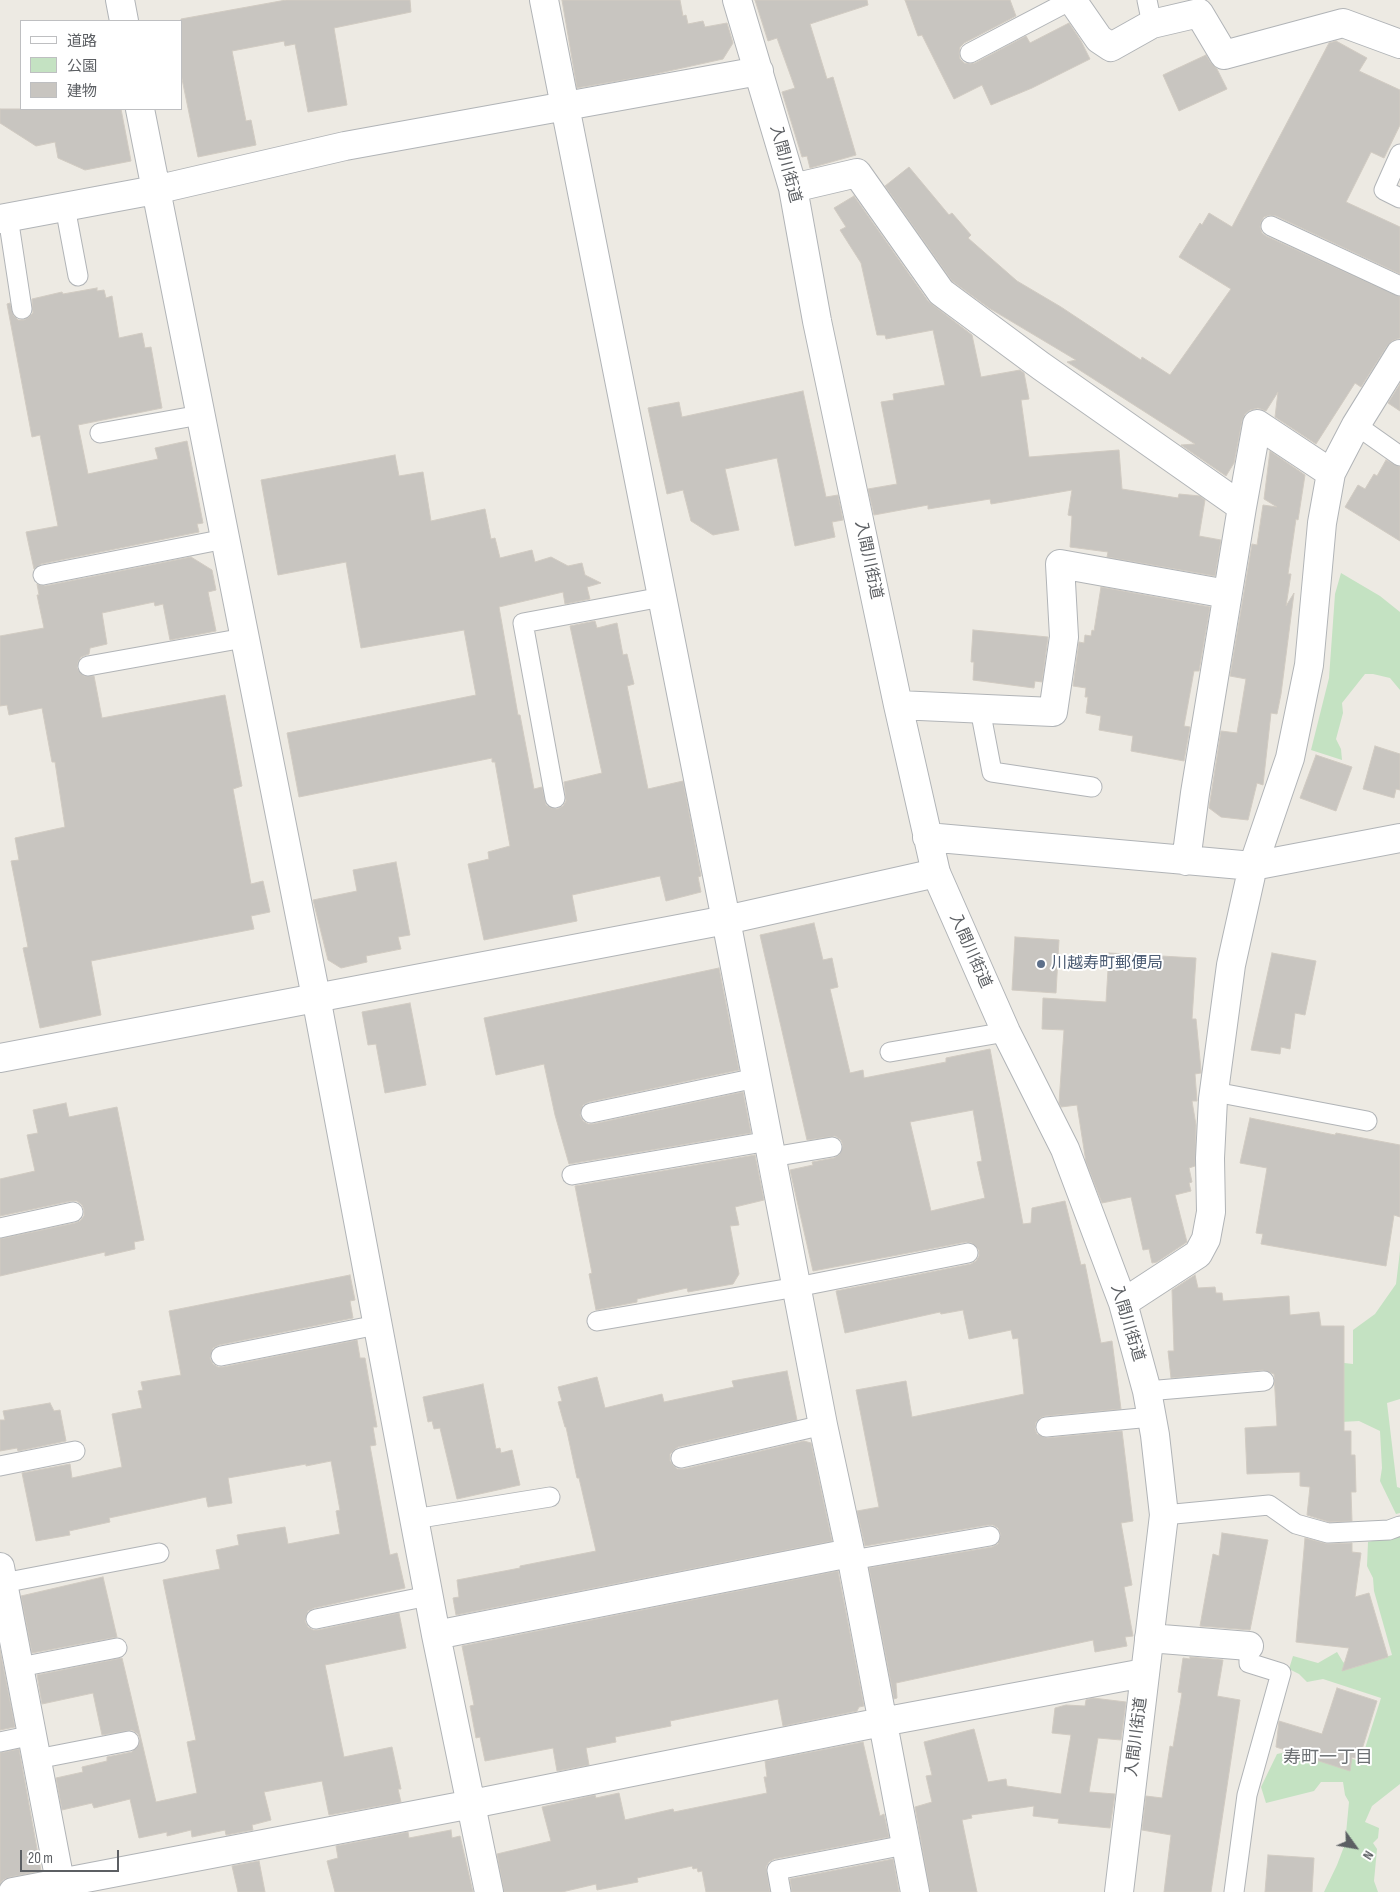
<!DOCTYPE html>
<meta charset="utf-8">
<style>
body{margin:0}
#map{position:relative;width:1400px;height:1892px;overflow:hidden;background:#edeae3;font-family:"Sofia Sans Condensed","Noto Sans JP",sans-serif}
canvas{display:block}
.legend{position:absolute;left:20px;top:20px;width:162px;height:90px;box-sizing:border-box;background:#fff;border:1px solid #bebfc1;margin:0;padding:6px 9px;list-style:none;font-size:15px;color:#5c5f63}
.legend li{display:flex;align-items:center;gap:10px;height:25px}
.legend b{width:25px;border:1px solid #bebfc1}
.north{position:absolute;left:1330px;top:1822px;width:50px;height:50px;-webkit-text-stroke:4px #fff;paint-order:stroke;rotate:122deg;font-size:14px;font-weight:700;line-height:20px;text-align:center;color:#5c5f63}
.north::after{content:'';display:block;margin:auto;width:18px;height:22px;background:#5c5f63;clip-path:polygon(50% 0,100% 100%,50% 72%,0 100%)}
.scale{position:absolute;left:20px;top:1850px;width:99px;height:22px;box-sizing:border-box;border:2px solid #5c5f63;border-top:0;padding-left:6px;font-size:15px;line-height:18px;white-space:nowrap;color:#5c5f63;-webkit-text-stroke:4px #fff;paint-order:stroke}
</style>
<div id="map">
<canvas width="1400" height="1892"></canvas>
<ul class="legend">
<li><b style="height:6px;background:#fff"></b>道路</li>
<li><b style="height:14px;background:#c4e2c2"></b>公園</li>
<li><b style="height:14px;background:#c8c5c0"></b>建物</li>
</ul>
<div class="north">N</div>
<div class="scale">20 m</div>
</div>
<script>
const c = document.querySelector('canvas').getContext('2d');
c.lineJoin = 'round';
function fillPath(path, color) {
  c.fillStyle = color;
  c.fill(path, 'evenodd');
}
function toPath(rows) {
  const path = new Path2D();
  for (const r of rows) {
    path.moveTo(r[0], r[1]);
    for (let i = 2; i < r.length; i += 2) path.lineTo(r[i], r[i + 1]);
  }
  return path;
}
function trace(path, color, width, dash) {
  c.strokeStyle = color;
  c.lineWidth = width;
  c.lineCap = dash ? 'butt' : 'round';
  c.setLineDash(dash || []);
  c.stroke(path);
}
function label(font, color, halo, rows, align = 'center') {
  c.font = font + ' "Sofia Sans Condensed","Noto Sans JP",sans-serif';
  c.lineWidth = 4;
  c.setLineDash([]);
  c.textBaseline = 'middle';
  c.strokeStyle = halo;
  c.fillStyle = color;
  for (const [text, x, y, turn = 0] of rows) {
    c.save();
    c.translate(x, y);
    c.rotate((+turn || 0) * Math.PI / 180);
    c.textAlign = isNaN(turn) ? turn : align;
    if (halo) c.strokeText(text, 0, 0);
    c.fillText(text, 0, 0);
    c.restore();
  }
}
fillPath(toPath([
 [1341,573,1380,596,1400,612,1400,690,1390,678,1373,674,1365,674,1342,703,1343,713,1336,739,1341,749,1342,760,1311,750,1329,678,1335,594],
 [1400,1251,1400,1399,1387,1403,1397,1487,1400,1488,1400,1513,1396,1514,1380,1481,1382,1468,1380,1431,1359,1421,1323,1423,1336,1362,1353,1364,1353,1330,1375,1314,1396,1284],
 [1400,1535,1400,1784,1372,1806,1365,1822,1379,1828,1378,1838,1373,1843,1377,1849,1374,1881,1378,1892,1324,1892,1337,1865,1345,1844,1349,1802,1345,1795,1343,1782,1321,1782,1314,1791,1266,1803,1261,1787,1277,1754,1314,1746,1331,1754,1361,1761,1381,1698,1323,1679,1307,1682,1299,1674,1289,1669,1293,1656,1318,1663,1337,1652,1343,1662,1351,1668,1392,1655,1374,1591,1373,1578,1367,1566,1368,1542]
]), '#c4e2c2');
const building = toPath([
 [286,0,410,0,411,12,334,28,347,105,308,112,295,44,285,46,284,41,232,51,246,121,251,120,256,145,198,157,181,74,181,19,286,0],
 [562,0,680,0,683,16,686,15,688,24,703,21,705,27,727,23,733,43,723,59,646,76,577,88,562,0],
 [755,0,867,0,868,5,810,24,827,79,833,77,856,155,810,168,807,156,802,157,782,92,795,88,777,38,768,41,755,0],
 [905,0,1010,0,1016,16,964,43,960,47,959,53,960,59,964,63,970,64,975,63,1026,36,1030,43,1069,23,1081,41,1090,59,1032,88,991,105,982,85,954,99,922,35,918,36,905,0],
 [1336,41,1367,58,1359,71,1400,90,1400,125,1384,158,1371,152,1346,202,1400,227,1400,274,1276,216,1270,215,1264,217,1261,222,1260,227,1262,233,1266,236,1400,297,1400,338,1392,341,1387,346,1361,387,1355,383,1316,444,1275,417,1278,392,1266,411,1258,408,1250,410,1245,414,1242,421,1234,463,1226,476,1181,445,1195,444,1067,362,1076,360,989,308,952,281,885,186,909,167,949,215,952,213,971,235,968,238,1017,281,1061,307,1141,360,1142,357,1170,375,1231,289,1179,257,1200,223,1202,225,1209,213,1232,227,1329,43,1336,41],
 [1206,55,1211,63,1217,69,1227,89,1179,111,1163,75,1206,55],
 [0,109,121,109,131,161,85,170,58,158,55,142,36,146,0,123,0,109],
 [854,196,928,301,972,335,981,377,1020,370,1024,373,1029,399,1021,400,1029,457,1119,450,1122,489,1178,498,1179,494,1200,496,1205,500,1199,536,1221,540,1215,576,1107,557,1108,552,1070,547,1072,516,1068,515,1072,490,991,504,990,499,928,509,928,505,874,515,868,489,897,484,881,402,894,400,893,394,945,385,933,330,886,339,885,335,877,335,861,263,840,230,846,227,834,208,854,196],
 [97,288,97,291,104,290,106,298,112,296,119,338,142,333,145,348,151,347,162,408,78,425,88,474,158,459,155,448,187,441,203,523,197,524,199,532,41,564,34,569,26,532,58,526,40,435,32,437,7,304,10,303,14,316,18,320,24,320,29,317,33,313,32,299,62,292,63,294,97,288],
 [1400,384,1400,411,1388,403,1400,384],
 [803,391,826,497,838,495,843,520,832,522,835,537,795,546,777,458,725,469,739,530,713,535,691,521,683,490,667,494,648,408,679,402,682,417,803,391],
 [1270,451,1305,475,1298,520,1296,519,1288,574,1291,574,1286,606,1294,593,1281,694,1277,714,1271,713,1263,785,1257,783,1248,820,1221,817,1209,808,1221,731,1237,733,1246,679,1230,676,1252,544,1257,545,1263,505,1277,507,1264,499,1270,451],
 [395,455,399,476,423,472,431,521,485,509,491,539,495,538,500,558,532,550,535,562,551,557,568,566,582,563,585,575,601,583,587,587,590,599,565,604,563,592,499,607,518,715,520,715,534,789,542,787,546,805,551,808,557,809,563,806,566,801,564,782,602,773,570,626,595,621,597,628,617,623,623,655,627,654,634,684,627,686,648,789,683,781,701,876,698,877,701,892,666,901,660,876,572,895,577,921,484,940,468,864,489,859,488,852,510,846,495,762,492,762,492,758,299,797,287,733,476,695,464,630,361,648,346,562,278,575,261,480,395,455],
 [1386,460,1400,467,1400,541,1345,507,1358,485,1365,489,1374,474,1377,476,1386,460],
 [191,557,212,570,216,590,208,592,216,631,170,640,163,604,155,606,154,602,102,613,107,644,90,648,89,654,81,657,78,662,77,668,84,676,94,676,102,718,225,695,242,786,233,789,251,884,263,881,270,912,251,916,254,929,91,961,101,1015,40,1028,23,948,28,947,11,861,19,860,15,838,65,827,55,762,52,762,42,708,9,715,7,705,0,706,0,636,44,628,37,595,39,595,37,584,45,586,191,557],
 [1101,587,1210,607,1199,671,1194,671,1184,726,1190,727,1184,761,1131,751,1133,736,1099,730,1101,716,1086,713,1088,697,1085,697,1086,688,1073,686,1079,642,1084,643,1085,635,1091,636,1092,630,1094,631,1101,587],
 [973,630,1048,637,1042,682,1035,681,1034,688,973,680,974,662,971,662,973,630],
 [1375,746,1400,754,1400,790,1396,789,1394,798,1363,789,1375,746],
 [1316,755,1352,767,1336,811,1300,798,1316,755],
 [396,862,410,935,398,937,401,949,366,956,367,962,341,968,328,960,313,900,357,891,353,870,396,862],
 [814,923,823,960,832,958,838,987,830,989,850,1073,863,1070,864,1078,946,1062,946,1058,990,1049,1023,1224,1031,1223,1032,1208,1065,1201,1081,1265,1085,1264,1101,1343,1112,1341,1121,1409,1045,1416,1040,1418,1036,1422,1035,1429,1037,1434,1047,1438,1122,1431,1133,1521,1121,1523,1132,1585,1124,1587,1133,1636,1125,1637,1127,1646,1095,1652,1093,1640,896,1683,897,1698,894,1699,869,1568,992,1547,998,1544,1001,1535,998,1528,993,1525,988,1525,865,1546,857,1511,879,1507,856,1390,906,1381,912,1417,1024,1394,1018,1338,1013,1339,1011,1330,969,1339,963,1310,941,1314,940,1312,845,1333,836,1291,971,1264,976,1261,979,1256,979,1250,972,1243,966,1242,813,1271,790,1170,813,1165,812,1162,834,1158,839,1155,843,1146,841,1140,835,1136,807,1140,760,935,814,923],
 [973,1110,982,1161,977,1162,985,1198,931,1211,910,1122,973,1110],
 [1015,937,1059,940,1056,993,1012,990,1015,937],
 [1109,953,1196,958,1192,1019,1196,1019,1201,1070,1201,1073,1195,1074,1197,1101,1192,1101,1196,1125,1195,1166,1189,1168,1192,1182,1189,1183,1191,1191,1175,1195,1187,1242,1157,1262,1152,1263,1149,1249,1143,1250,1131,1197,1102,1203,1086,1162,1077,1105,1061,1107,1059,1103,1064,1030,1042,1029,1043,998,1106,1002,1109,953],
 [1272,953,1316,961,1305,1015,1295,1013,1290,1049,1281,1047,1280,1054,1251,1050,1272,953],
 [719,968,739,1070,589,1102,583,1105,580,1115,583,1121,588,1124,593,1124,743,1092,751,1133,569,1164,555,1115,544,1064,496,1075,484,1018,719,968],
 [410,1003,426,1085,385,1093,376,1044,368,1045,362,1012,410,1003],
 [66,1103,69,1117,117,1107,144,1240,134,1242,135,1249,105,1256,105,1252,0,1276,0,1239,75,1223,80,1221,84,1216,84,1210,82,1205,77,1201,71,1201,0,1216,0,1179,35,1171,27,1135,38,1133,33,1110,66,1103],
 [1250,1118,1335,1135,1336,1133,1400,1145,1400,1217,1394,1215,1386,1266,1261,1244,1263,1234,1256,1233,1267,1168,1240,1163,1250,1118],
 [755,1155,764,1200,735,1207,739,1225,730,1226,739,1274,733,1284,688,1292,687,1288,637,1299,637,1302,596,1310,589,1274,592,1273,575,1186,755,1155],
 [350,1275,355,1300,350,1301,353,1318,219,1345,213,1348,210,1358,213,1364,218,1367,223,1367,357,1340,360,1358,365,1358,377,1427,373,1427,376,1445,370,1446,390,1555,397,1553,405,1588,314,1608,308,1611,305,1621,308,1627,313,1630,318,1630,399,1613,406,1648,325,1665,344,1757,392,1747,401,1789,398,1789,401,1802,329,1815,322,1781,264,1792,271,1820,252,1825,253,1830,226,1835,225,1830,192,1837,191,1830,167,1836,167,1832,139,1838,130,1799,94,1808,92,1803,62,1810,56,1778,83,1772,82,1767,107,1761,107,1757,132,1752,139,1745,140,1739,138,1734,132,1730,102,1735,93,1693,42,1704,37,1675,122,1658,156,1802,197,1793,187,1742,196,1740,163,1580,220,1569,216,1550,239,1545,237,1535,285,1527,288,1544,340,1534,336,1511,340,1510,331,1461,306,1466,306,1464,228,1478,232,1503,208,1507,206,1497,109,1518,110,1522,69,1531,70,1535,36,1541,22,1473,70,1464,72,1478,122,1467,112,1414,142,1408,138,1391,143,1390,141,1382,181,1375,169,1311,350,1275],
 [1195,1275,1198,1288,1215,1287,1216,1293,1222,1293,1223,1301,1289,1296,1290,1315,1319,1312,1321,1326,1344,1326,1344,1431,1351,1431,1351,1455,1355,1455,1356,1492,1351,1492,1352,1521,1329,1522,1307,1515,1310,1487,1300,1486,1300,1472,1247,1474,1245,1428,1277,1426,1274,1374,1263,1370,1171,1378,1168,1351,1174,1351,1172,1290,1195,1275],
 [787,1371,797,1420,678,1447,674,1450,670,1454,670,1461,677,1469,684,1469,804,1441,811,1443,832,1541,456,1615,453,1598,459,1597,457,1580,520,1568,520,1566,596,1551,579,1478,577,1478,566,1427,565,1427,558,1402,562,1401,558,1387,597,1377,605,1408,662,1394,664,1402,734,1387,732,1381,787,1371],
 [483,1384,496,1449,500,1448,501,1453,512,1450,520,1485,457,1499,440,1428,434,1429,432,1421,428,1422,423,1397,483,1384],
 [50,1403,54,1411,60,1410,66,1441,18,1451,17,1448,0,1451,0,1420,5,1420,3,1411,50,1403],
 [1222,1533,1268,1540,1250,1630,1200,1626,1213,1554,1219,1556,1222,1533],
 [1305,1538,1328,1544,1352,1543,1352,1552,1361,1553,1355,1597,1369,1593,1388,1657,1342,1671,1349,1648,1296,1642,1305,1538],
 [838,1571,864,1706,859,1707,857,1711,783,1726,778,1699,670,1721,671,1726,615,1737,616,1742,586,1748,589,1765,557,1771,553,1748,485,1761,480,1737,476,1738,470,1706,474,1705,462,1646,838,1571],
 [103,1577,117,1637,32,1653,21,1596,103,1577],
 [0,1650,15,1727,0,1730,0,1650],
 [1190,1657,1223,1660,1217,1696,1240,1700,1211,1892,1164,1892,1171,1835,1142,1830,1146,1796,1162,1798,1170,1746,1173,1747,1182,1693,1178,1692,1183,1658,1190,1659,1190,1657],
 [1337,1688,1377,1701,1359,1759,1352,1757,1350,1771,1276,1747,1279,1721,1322,1734,1337,1688],
 [1093,1698,1126,1702,1121,1740,1098,1738,1089,1792,1115,1794,1110,1828,1058,1823,1059,1819,1033,1816,1034,1806,971,1815,972,1818,962,1820,977,1892,930,1892,915,1807,932,1802,926,1776,932,1775,924,1742,974,1729,988,1782,1006,1779,1007,1786,1061,1794,1071,1735,1052,1733,1055,1708,1066,1705,1085,1706,1086,1700,1093,1698],
 [863,1742,880,1816,884,1814,889,1837,774,1859,769,1862,766,1867,770,1892,706,1892,702,1871,698,1872,697,1868,693,1869,692,1866,637,1878,638,1882,597,1890,596,1884,562,1892,504,1892,497,1854,551,1841,542,1807,595,1795,596,1798,619,1793,625,1820,673,1809,674,1812,767,1793,764,1777,767,1777,765,1761,863,1742],
 [19,1749,41,1871,10,1877,3,1880,0,1884,0,1753,19,1749],
 [451,1830,452,1838,460,1836,473,1892,335,1892,327,1861,338,1858,336,1846,408,1832,409,1838,451,1830],
 [1268,1855,1314,1858,1312,1892,1265,1892,1268,1855],
 [893,1859,899,1892,792,1892,790,1879,893,1859],
 [259,1861,265,1892,238,1892,232,1866,259,1861]
]);
fillPath(building, '#c8c5c0');
trace(building, '#d1cbc2', 1);
const service = toPath([
 [1147,0,1152,24],
 [970,53,1071,0],
 [1400,154,1384,190,1400,198],
 [65,207,78,276],
 [8,217,22,309],
 [1271,226,1400,286],
 [1356,425,1400,456],
 [100,433,200,415],
 [43,575,225,539],
 [88,666,244,638],
 [980,709,992,772,1092,787],
 [555,798,523,623,662,597],
 [890,1052,1006,1032],
 [1215,1092,1367,1121],
 [591,1113,756,1078],
 [772,1157,832,1147],
 [572,1175,769,1141],
 [0,1228,73,1212],
 [597,1321,797,1287,968,1253],
 [221,1356,377,1325],
 [1147,1391,1264,1381],
 [1046,1427,1151,1417],
 [681,1458,823,1425],
 [0,1466,75,1451],
 [1164,1515,1269,1505,1296,1524,1328,1533,1389,1530,1400,1526],
 [414,1519,550,1497],
 [852,1560,990,1536],
 [3,1583,159,1553],
 [316,1619,428,1596],
 [20,1667,117,1648],
 [0,1742,33,1735],
 [37,1759,129,1741],
 [781,1892,777,1870,905,1845],
 [1234,1892,1247,1795,1281,1673,1249,1663,1249,1646]
]);
const minor = toPath([
 [120,0,124,21],
 [544,0,726,920,823,1425,852,1560,915,1892],
 [737,0,793,188,817,321,898,705,936,873,1006,1032,1065,1149,1123,1303,1147,1391,1155,1435,1164,1515,1119,1892],
 [1072,0,1099,39,1111,47,1152,24,1199,13,1224,55,1343,23,1400,44],
 [140,109,316,997,436,1635,489,1892],
 [793,188,857,173,941,292,1041,366,1242,507,1195,793,1186,861],
 [0,219,155,190,345,146,759,71],
 [1242,507,1257,424,1331,473],
 [898,705,1053,712,1064,637,1060,564,1227,594],
 [927,837,1253,866,1400,838],
 [1123,1303,1198,1254,1206,1239,1211,1212,1210,1158,1213,1099,1231,965,1253,866,1290,758,1309,665,1322,523,1331,473,1356,425,1400,354],
 [0,1567,62,1892],
 [436,1635,850,1553],
 [1149,1638,1249,1646],
 [13,1892,472,1804,882,1722,1144,1673]
]);
const tertiary = toPath([
 [0,1058,726,920,936,873]
]);
trace(service, '#b1b4b7', 21);
trace(minor, '#b1b4b7', 30);
trace(tertiary, '#b1b4b7', 30);
trace(service, '#fff', 19);
trace(minor, '#fff', 28);
trace(tertiary, '#fff', 28);
for (const [x, y, r, color] of [
 [1041,964,5,"#5c6f8a"]
]) {
  const dot = new Path2D();
  dot.arc(x, y, r, 0, 2 * Math.PI);
  c.fillStyle = color;
  c.fill(dot);
  trace(dot, '#fff', 2);
}
label('16px', '#5c5f63', '#fff', [
 ["入間川街道",785,164,75],
 ["入間川街道",868,560,78],
 ["入間川街道",970,951,66],
 ["入間川街道",1127,1323,73],
 ["入間川街道",1137,1737,-83]
]);
label('16px', '#4e5e75', '#fff', [
 ["川越寿町郵便局",1051,964]
], 'left');
label('18px', '#6d7174', '#fff', [
 ["寿町一丁目",1328,1758]
]);
</script>
